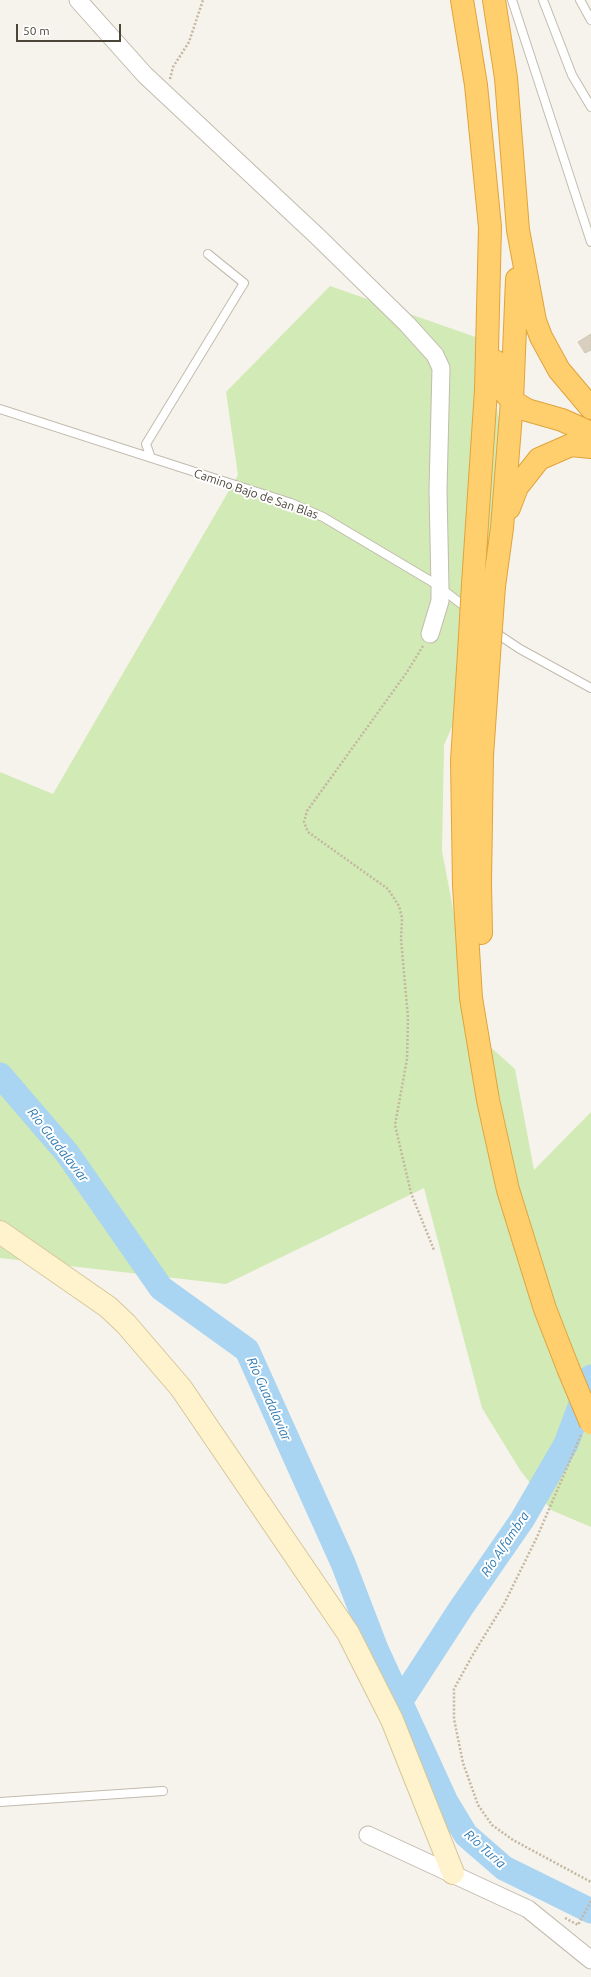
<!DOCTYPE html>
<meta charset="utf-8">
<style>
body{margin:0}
#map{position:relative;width:591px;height:1977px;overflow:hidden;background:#f6f3ec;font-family:Ubuntu,sans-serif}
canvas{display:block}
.scale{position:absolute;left:16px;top:24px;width:105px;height:18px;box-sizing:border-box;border:2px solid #4b4439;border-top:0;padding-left:5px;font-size:12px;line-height:14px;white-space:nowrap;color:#4b4439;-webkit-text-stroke:3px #fff;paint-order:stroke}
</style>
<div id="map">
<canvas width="591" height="1977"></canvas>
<div class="scale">50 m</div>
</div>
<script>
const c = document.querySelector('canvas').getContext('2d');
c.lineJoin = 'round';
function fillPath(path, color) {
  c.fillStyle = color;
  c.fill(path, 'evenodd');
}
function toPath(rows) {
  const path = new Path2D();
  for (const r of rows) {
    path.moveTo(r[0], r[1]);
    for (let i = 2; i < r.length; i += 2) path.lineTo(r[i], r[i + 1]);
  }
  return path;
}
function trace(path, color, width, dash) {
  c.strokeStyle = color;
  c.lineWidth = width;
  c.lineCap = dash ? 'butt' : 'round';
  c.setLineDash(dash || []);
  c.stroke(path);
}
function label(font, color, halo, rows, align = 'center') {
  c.font = font + ' Ubuntu,sans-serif';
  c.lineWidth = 4;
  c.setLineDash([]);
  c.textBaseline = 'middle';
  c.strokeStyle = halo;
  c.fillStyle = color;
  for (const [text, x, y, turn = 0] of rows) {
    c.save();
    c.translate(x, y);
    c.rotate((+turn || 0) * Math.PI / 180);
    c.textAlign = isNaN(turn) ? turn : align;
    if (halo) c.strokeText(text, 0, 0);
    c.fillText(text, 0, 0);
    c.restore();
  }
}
fillPath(toPath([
 [330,286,484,340,515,505,494,631,444,745,442,851,477,1035,515,1069,534,1170,591,1112,591,1527,551,1510,520,1470,482,1408,424,1188,226,1284,0,1258,0,772,53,794,238,475,226,392]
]), '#d2eab5');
trace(toPath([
 [0,1075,67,1153,161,1288,247,1350,343,1563,376,1649,446,1802,466,1835,504,1868,591,1911],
 [400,1702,461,1608,522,1520,566,1444,591,1377]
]), '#a9d4f2', 25);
const building = toPath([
 [591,334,591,350,585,353,578,342,591,334]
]);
fillPath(building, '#d8cfc1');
trace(building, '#d3c7b4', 1);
const lane = toPath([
 [512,0,591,242],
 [543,0,572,75,591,107],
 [580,0,591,20],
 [0,409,291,503,323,517,434,583,468,609],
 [151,458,146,444,244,283,208,254],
 [493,631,520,649,591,688],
 [0,1802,163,1791]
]);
const street = toPath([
 [78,0,145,75,317,236,407,324,435,355,441,368,438,490,440,588,440,601,430,634],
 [368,1835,528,1909,591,1960]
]);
const secondary = toPath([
 [0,1232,108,1307,126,1324,181,1388,348,1633,392,1720,453,1873]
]);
const highway = toPath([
 [462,0,476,85,490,227,486,390,473,584],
 [494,0,506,78,518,230,535,321,541,337,559,370,591,408],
 [495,361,498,384,512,401,527,410,562,420,591,433],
 [509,508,517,487,539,459,571,445,591,447],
 [494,586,502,528,512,401,517,279],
 [469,653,462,760,464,885,471,998,488,1100,508,1190,545,1309,568,1368],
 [481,933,480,883,482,756,489,655]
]);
trace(lane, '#c2bbae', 10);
trace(street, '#c2bbae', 19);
trace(secondary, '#d6c79b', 24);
trace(highway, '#e0a43c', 24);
trace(toPath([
 [170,79,173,67,189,42,203,0],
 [423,646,407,672,307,811,304,822,308,832,388,889,399,906,402,918,401,939,408,1018,407,1059,395,1125,411,1193,434,1250],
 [581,1435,537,1537,504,1604,472,1656,454,1689,454,1719,463,1763,478,1805,492,1825,513,1840,591,1882],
 [565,1918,578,1925,591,1901]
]), '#c4b79f', 2.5, [2, 2]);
trace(lane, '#fff', 8);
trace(street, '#fff', 17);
trace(secondary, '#fff3cd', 22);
trace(highway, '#ffcf6e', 22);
const highwayBridge = toPath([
 [469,653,473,584],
 [489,655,494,586],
 [568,1368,591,1423]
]);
trace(highwayBridge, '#e0a43c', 24, []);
trace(highwayBridge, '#ffcf6e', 22);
label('12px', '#4b4439', '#fff', [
 ["Camino Bajo de San Blas",256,494,19]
]);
label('italic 13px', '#2e7ab2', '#fff', [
 ["Río Guadalaviar",58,1145,52],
 ["Río Guadalaviar",269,1399,66],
 ["Río Alfambra",505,1544,-56],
 ["Río Turia",485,1849,42]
]);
</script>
